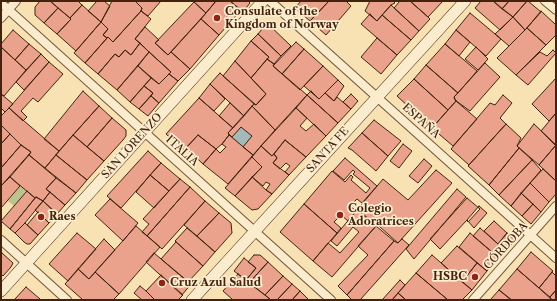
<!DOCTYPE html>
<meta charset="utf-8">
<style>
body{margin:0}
#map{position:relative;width:557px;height:301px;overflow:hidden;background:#f8e1b2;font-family:"Libre Caslon Text",serif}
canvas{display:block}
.frame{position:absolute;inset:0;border:2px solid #432310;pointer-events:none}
</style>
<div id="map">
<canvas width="557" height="301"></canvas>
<div class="frame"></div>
</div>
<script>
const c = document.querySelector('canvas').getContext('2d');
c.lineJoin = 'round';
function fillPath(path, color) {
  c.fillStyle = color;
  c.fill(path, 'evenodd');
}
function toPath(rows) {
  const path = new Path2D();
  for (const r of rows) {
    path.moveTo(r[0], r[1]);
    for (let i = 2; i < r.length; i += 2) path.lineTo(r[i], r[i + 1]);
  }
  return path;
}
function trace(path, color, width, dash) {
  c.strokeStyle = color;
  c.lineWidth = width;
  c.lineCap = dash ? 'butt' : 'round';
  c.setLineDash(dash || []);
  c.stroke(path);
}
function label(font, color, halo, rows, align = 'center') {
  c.font = font + ' "Libre Caslon Text",serif';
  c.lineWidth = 3.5;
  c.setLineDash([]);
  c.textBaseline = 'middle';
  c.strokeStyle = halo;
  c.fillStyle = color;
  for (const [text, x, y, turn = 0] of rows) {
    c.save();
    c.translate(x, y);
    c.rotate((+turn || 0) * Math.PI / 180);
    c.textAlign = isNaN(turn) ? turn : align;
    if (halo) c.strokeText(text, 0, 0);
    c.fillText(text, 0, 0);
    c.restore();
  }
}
fillPath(toPath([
 [20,186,27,191,14,206,8,201]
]), '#bcc38d');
const water = toPath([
 [241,127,252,136,243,147,232,137,241,127]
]);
fillPath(water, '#a3bab9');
trace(water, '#7d7e75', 1);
const building = toPath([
 [40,1,50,1,58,8,44,23,35,15,35,7,40,1],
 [50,1,78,1,82,5,70,18,50,1],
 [97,1,104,1,110,6,101,22,88,11,97,1],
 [112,1,135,1,142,8,141,11,113,42,108,37,107,38,103,35,108,29,101,22,112,1],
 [135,1,161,1,148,16,141,11,142,8,135,1],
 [195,1,216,1,206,13,194,2,195,1],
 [216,1,230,1,241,10,219,35,201,19,216,1],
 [230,1,248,1,250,3,243,12,230,1],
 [301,1,329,1,310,21,295,8,301,1],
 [329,1,346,1,351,6,326,35,310,21,329,1],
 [370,1,393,1,395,3,391,5,377,21,365,11,370,1],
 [400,1,410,1,428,17,430,19,419,31,394,8,400,1],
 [410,1,443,1,428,17,410,1],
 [481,1,493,1,513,17,500,30,475,8,481,1],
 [493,1,509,1,502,9,493,1],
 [509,1,527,1,513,17,502,9,509,1],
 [527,1,528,1,541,12,525,30,513,17,527,1],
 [194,2,206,13,168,55,155,43,194,2],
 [82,5,101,22,76,51,57,34,71,19,70,18,82,5],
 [391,5,419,31,411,40,382,15,391,5],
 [58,8,71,19,57,34,44,23,58,8],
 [141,11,151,19,135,39,140,43,131,55,125,50,119,57,115,54,98,74,85,63,108,37,113,42,141,11],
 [541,11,556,25,556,35,546,45,527,28,541,11],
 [470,13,501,39,486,56,456,30,470,13],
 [370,14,377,21,382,15,411,40,397,55,361,24,370,14],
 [513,17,525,30,509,46,495,34,513,17],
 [201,19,219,35,190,69,171,52,201,19],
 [101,22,108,29,103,35,107,38,85,63,74,53,101,22],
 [267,23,291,46,281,56,258,34,267,23],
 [145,27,159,40,155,43,168,55,171,52,190,69,178,81,169,74,171,72,135,39,145,27],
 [527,28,546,45,516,75,497,58,527,28],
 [13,30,29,44,15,60,1,47,1,44,13,30],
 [456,30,470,42,459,56,445,44,456,30],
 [258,34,281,56,274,64,267,59,269,57,251,41,258,34],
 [377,38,397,55,381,74,361,57,377,38],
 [251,41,269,57,251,78,235,61,251,41],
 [296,42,304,49,282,74,273,66,296,42],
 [140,43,149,52,117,90,98,74,115,54,119,57,125,50,131,55,140,43],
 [29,44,41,54,26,70,15,60,29,44],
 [445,44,477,71,458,93,426,65,445,44],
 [1,47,26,70,4,96,1,94,1,47],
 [476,47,488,59,478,70,465,59,476,47],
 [304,49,323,66,300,90,282,74,304,49],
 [553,50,556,53,528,85,516,75,540,52,547,56,553,50],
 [149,52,171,72,159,84,138,66,149,52],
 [41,54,49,62,24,90,16,82,41,54],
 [267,59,274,64,273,66,307,95,275,130,252,106,254,104,256,105,266,94,251,78,267,59],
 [235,61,266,94,256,105,223,76,235,61],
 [49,62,63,74,38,102,33,98,21,111,27,117,23,121,9,108,49,62],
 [485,63,500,77,470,111,455,100,454,97,485,63],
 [426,65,458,93,454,97,456,101,448,110,414,79,426,65],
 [138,66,151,78,130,102,117,90,138,66],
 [323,66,338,80,319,99,304,86,323,66],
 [220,73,254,104,244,116,210,84,220,73],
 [169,74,178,81,159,103,151,96,153,93,144,86,151,78,159,84,169,74],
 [556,78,556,113,549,121,532,104,556,78],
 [414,79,448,110,432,128,397,96,414,79],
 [338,80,344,86,334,101,325,93,338,80],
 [210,84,225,99,214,111,199,98,210,84],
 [144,86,153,93,139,109,130,102,144,86],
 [83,91,99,106,59,151,44,139,83,91],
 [311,91,319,99,325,93,334,101,337,97,351,109,338,123,307,95,311,91],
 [1,94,13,104,5,112,1,108,1,94],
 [351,94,358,101,351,109,343,102,351,94],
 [307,95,338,123,326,136,296,108,307,95],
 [503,95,512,103,500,118,506,124,469,165,451,149,490,103,495,105,503,95],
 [151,96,159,103,148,116,139,109,151,96],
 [199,98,233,128,228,133,229,135,222,144,216,149,198,135,184,150,166,134,199,98],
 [456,101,477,119,453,146,432,128,456,101],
 [230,103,244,116,233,128,219,116,230,103],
 [99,106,112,118,87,147,73,135,99,106],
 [252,106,275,130,253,155,243,147,252,136,241,127,232,137,228,133,252,106],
 [9,108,59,151,45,168,29,155,31,152,21,145,1,125,1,116,9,108],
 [296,108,307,118,300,126,306,131,314,124,326,136,306,157,285,140,272,156,261,146,296,108],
 [556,113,556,146,541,131,556,113],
 [112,118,126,130,126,136,123,140,104,161,87,147,112,118],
 [374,120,401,141,388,156,362,133,374,120],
 [506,124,521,138,517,146,519,148,489,185,468,166,506,124],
 [534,124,556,145,539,165,517,146,534,124],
 [1,125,10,134,1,144,1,125],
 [362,133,388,156,376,171,352,150,348,148,362,133],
 [10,134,21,145,1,168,1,144,10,134],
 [73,135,104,161,87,180,56,155,73,135],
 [198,135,216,149,203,164,186,148,198,135],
 [229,135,253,155,228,184,203,164,216,149,220,153,226,147,222,144,229,135],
 [285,140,306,157,289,175,285,172,290,166,286,163,280,169,273,163,277,158,274,154,285,140],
 [403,144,412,151,399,168,390,161,403,144],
 [21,145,31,152,1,186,1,168,21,145],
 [556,145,556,181,539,165,556,145],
 [261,146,272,156,274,154,277,158,273,163,289,175,272,194,266,190,270,184,266,182,263,186,252,177,262,167,252,157,261,146],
 [519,148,532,160,499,195,489,185,519,148],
 [148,151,161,163,121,208,107,196,148,151],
 [29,155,56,178,46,189,50,192,43,201,36,197,35,198,10,177,29,155],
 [56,155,87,180,76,193,45,168,56,155],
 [252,157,262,167,235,196,225,188,252,157],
 [345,158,377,186,362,203,357,199,350,206,356,211,348,221,341,215,334,222,341,228,337,233,304,204,332,171,345,182,351,175,353,177,351,180,366,193,370,188,353,174,355,172,353,170,344,180,333,171,345,158],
 [424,159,432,166,418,183,409,176,424,159],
 [532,160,541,170,511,206,499,195,532,160],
 [161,163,180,179,169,191,150,175,161,163],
 [543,169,556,181,556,194,549,202,530,183,543,169],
 [436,170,452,183,398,243,379,226,357,210,383,179,408,200,436,170],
 [150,175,169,191,154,208,136,192,150,175],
 [10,177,20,186,1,208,1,186,10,177],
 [252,177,266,190,272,194,258,209,252,210,235,196,252,177],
 [56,178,76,193,65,205,46,189,56,178],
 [180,179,190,187,147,236,142,232,149,224,143,219,180,179],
 [530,183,549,202,541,212,521,193,530,183],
 [190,187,205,201,162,249,147,236,190,187],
 [457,189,466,197,414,259,406,249,457,189],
 [27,191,35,198,10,229,1,221,27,191],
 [50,192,65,205,57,214,43,201,50,192],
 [521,193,533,204,522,216,511,206,521,193],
 [36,197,43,201,25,223,15,233,10,229,36,197],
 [467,198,480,209,468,222,467,220,440,249,430,239,467,198],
 [110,199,138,223,123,241,95,215,110,199],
 [43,201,57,214,49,223,35,210,43,201],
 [205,201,219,213,197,236,184,225,205,201],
 [304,204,337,233,313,261,280,232,304,204],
 [533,204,541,212,531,224,522,216,533,204],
 [479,206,487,213,474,228,467,220,479,206],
 [357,210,376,226,332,277,313,261,328,243,340,253,359,232,353,227,337,246,331,241,357,210],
 [38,212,49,223,38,235,27,225,38,212],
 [219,213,231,223,232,233,215,252,197,236,219,213],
 [494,221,507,233,498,244,484,231,494,221],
 [25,223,38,235,30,244,27,244,24,242,15,233,25,223],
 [136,226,160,247,119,294,95,272,136,226],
 [376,226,394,241,347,295,338,286,368,255,358,246,376,226],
 [187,228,215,252,203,266,175,241,187,228],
 [480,228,506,251,499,258,473,236,480,228],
 [77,233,96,249,68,281,49,264,77,233],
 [470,233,499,258,487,271,459,247,470,233],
 [507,233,515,240,506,251,498,244,507,233],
 [104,239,115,250,89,279,78,269,104,239],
 [402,239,409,245,360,300,352,300,347,295,394,241,398,243,402,239],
 [176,242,203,266,188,282,161,259,176,242],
 [457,246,477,263,462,282,441,263,457,246],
 [531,252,553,271,539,288,517,269,531,252],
 [2,253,13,263,11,267,3,276,1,274,1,254,2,253],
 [154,253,191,284,182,295,146,262,154,253],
 [254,255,260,255,268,262,249,283,246,280,256,268,248,262,254,255],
 [432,255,472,290,462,300,448,300,416,273,432,255],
 [244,258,256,268,246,280,234,271,244,258],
 [268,262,283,276,265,295,249,283,268,262],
 [477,263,487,271,472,290,462,282,477,263],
 [78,269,89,279,95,272,119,294,113,300,107,300,106,299,105,300,83,300,65,284,78,269],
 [517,269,539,288,552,300,512,300,499,290,517,269],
 [552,272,556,276,556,290,550,297,539,288,552,272],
 [416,273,448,300,406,300,398,293,416,273],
 [238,274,246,280,271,300,233,300,223,291,238,274],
 [161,275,183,295,178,300,155,300,146,291,161,275],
 [283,276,292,284,277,300,271,300,265,295,283,276],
 [400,280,405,285,392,300,382,300,400,280],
 [292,284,300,291,292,300,277,300,292,284],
 [140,286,146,291,155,300,142,300,134,293,140,286],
 [26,287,40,299,40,300,14,300,26,287],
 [499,290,511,300,490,300,499,290],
 [556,290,556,300,552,300,550,297,556,290],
 [300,291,309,300,292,300,300,291],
 [398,293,406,300,392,300,398,293]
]);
fillPath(building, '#eaa28c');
trace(building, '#432310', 1);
const minor = toPath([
 [270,1,556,258],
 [545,1,556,10],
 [1,3,331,300],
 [1,18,16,1],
 [1,240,67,300],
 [473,300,556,206]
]);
const secondary = toPath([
 [1,291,263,1],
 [192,300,465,1]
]);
trace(minor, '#705238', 10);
trace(secondary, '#432310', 12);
trace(minor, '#faeccd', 8);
trace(secondary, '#faeccd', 11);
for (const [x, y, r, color] of [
 [217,18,4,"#8f2418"],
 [340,215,4,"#8f2418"],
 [41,217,4,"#8f2418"],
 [475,277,4,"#8f2418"],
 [162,283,4,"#8f2418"]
]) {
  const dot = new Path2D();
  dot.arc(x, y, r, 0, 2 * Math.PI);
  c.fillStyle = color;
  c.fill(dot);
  trace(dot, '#faeccd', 1.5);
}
label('bold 11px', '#432310', '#faeccd', [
 ["Consulate of the",225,12],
 ["Kingdom of Norway",225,25],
 ["Colegio",348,209],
 ["Adoratrices",348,222],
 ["Raes",49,217],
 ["HSBC",467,277,"right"],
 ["Cruz Azul Salud",170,283]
], 'left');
label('11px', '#432310', '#faeccd', [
 ["ESPAÑA",421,121,42],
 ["SAN LORENZO",132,146,-48],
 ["SANTA FE",328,150,-48],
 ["ITALIA",182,151,42],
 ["CÓRDOBA",506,246,-48]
]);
</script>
